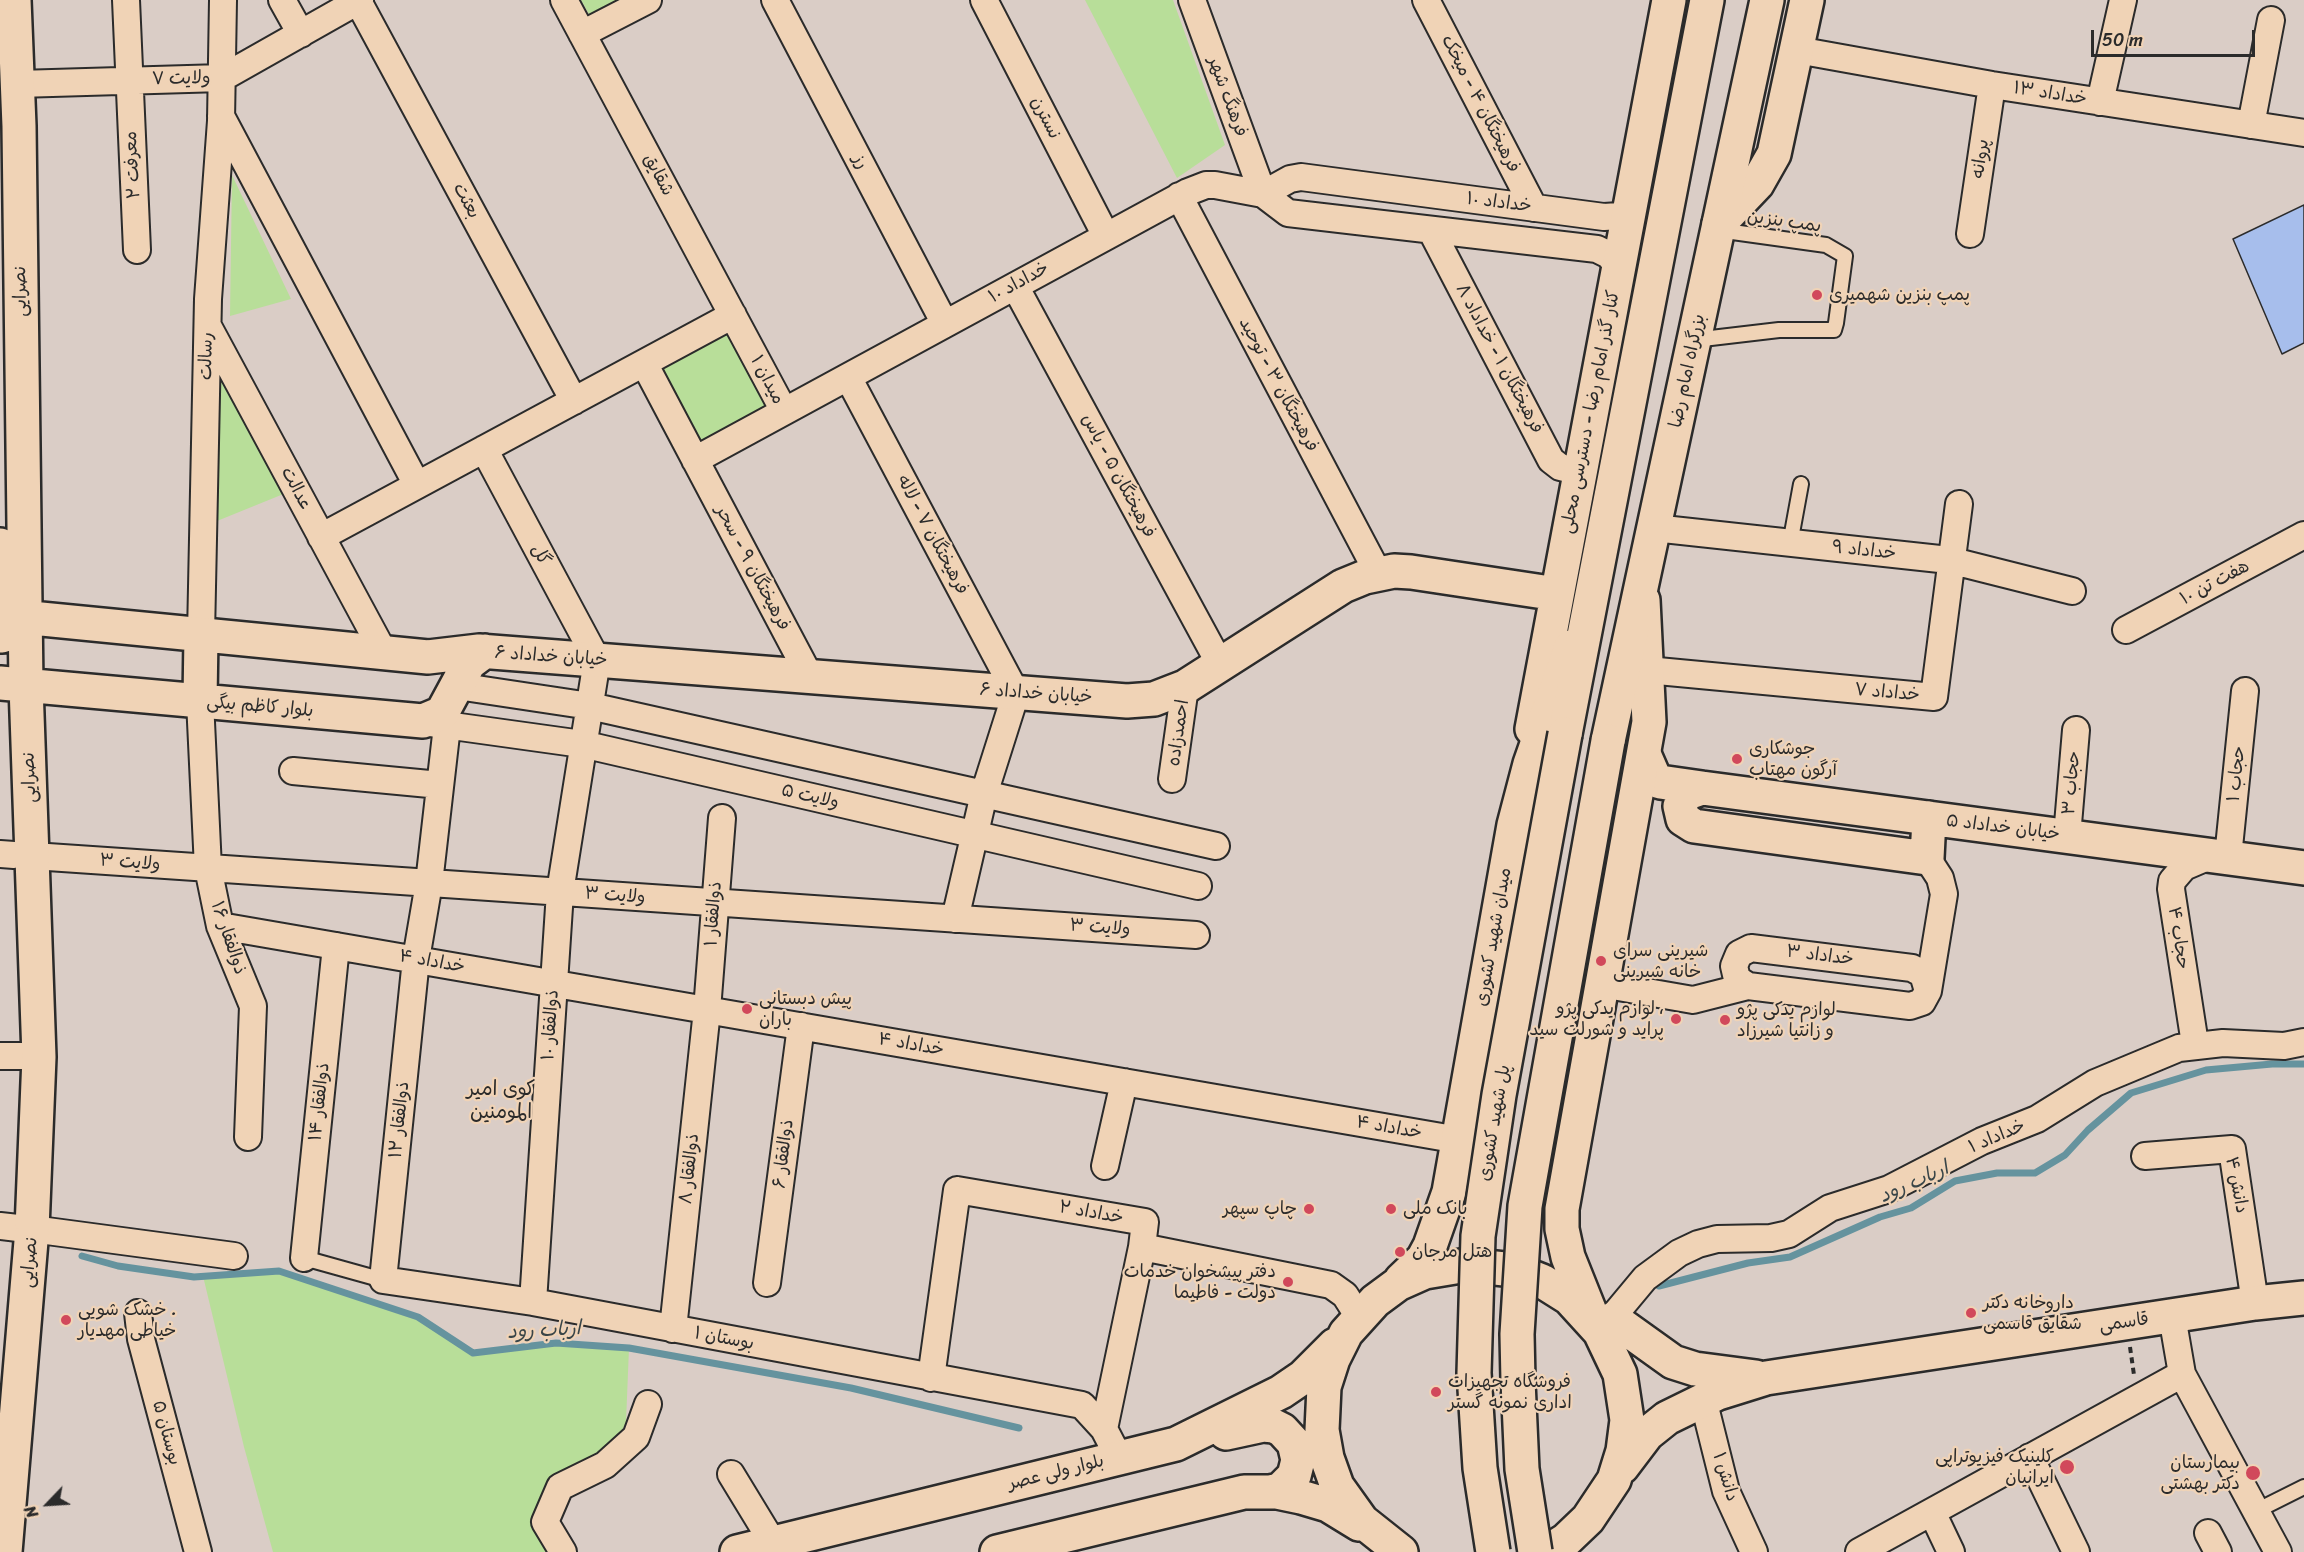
<!DOCTYPE html>
<meta charset="utf-8">
<style>
body{margin:0}
#map{position:relative;width:2304px;height:1552px;overflow:hidden;background:#dacdc6;font-family:Sriracha,sans-serif}
canvas{display:block}
.north{position:absolute;left:18px;top:1474px;width:60px;height:60px;-webkit-text-stroke:4px #f0d3b6;paint-order:stroke;rotate:245deg;font-size:16px;font-weight:700;line-height:24px;text-align:center;color:#2b2b2b}
.north::after{content:'';display:block;margin:auto;width:21px;height:27px;background:#2b2b2b;clip-path:polygon(50% 0,100% 100%,50% 72%,0 100%)}
.scale{position:absolute;left:2091px;top:30px;width:164px;height:27px;box-sizing:border-box;border:3px solid #2b2b2b;border-top:0;padding-left:8px;font-size:18px;line-height:21px;white-space:nowrap;color:#2b2b2b;-webkit-text-stroke:4px #f0d3b6;paint-order:stroke}
</style>
<div id="map">
<canvas width="2304" height="1552"></canvas>
<div class="north">N</div>
<div class="scale">50 m</div>
</div>
<script>
const c = document.querySelector('canvas').getContext('2d');
c.lineJoin = 'round';
function fillPath(path, color) {
  c.fillStyle = color;
  c.fill(path, 'evenodd');
}
function toPath(rows) {
  const path = new Path2D();
  for (const r of rows) {
    path.moveTo(r[0], r[1]);
    for (let i = 2; i < r.length; i += 2) path.lineTo(r[i], r[i + 1]);
  }
  return path;
}
function trace(path, color, width, dash) {
  c.strokeStyle = color;
  c.lineWidth = width;
  c.lineCap = dash ? 'butt' : 'round';
  c.setLineDash(dash || []);
  c.stroke(path);
}
function label(font, color, halo, rows, align = 'center') {
  c.font = font + ' Sriracha,"Playpen Sans Arabic",sans-serif';
  c.lineWidth = 4.5;
  c.setLineDash([]);
  c.textBaseline = 'middle';
  c.strokeStyle = halo;
  c.fillStyle = color;
  for (const [text, x, y, turn = 0] of rows) {
    c.save();
    c.translate(x, y);
    c.rotate((+turn || 0) * Math.PI / 180);
    c.textAlign = isNaN(turn) ? turn : align;
    if (halo) c.strokeText(text, 0, 0);
    c.fillText(text, 0, 0);
    c.restore();
  }
}
fillPath(toPath([
 [581,0,619,0,590,16],
 [1085,0,1173,0,1225,145,1177,178],
 [232,175,291,299,230,316],
 [726,332,768,408,699,445,658,370],
 [218,349,286,493,217,521],
 [279,1271,418,1317,473,1353,559,1343,629,1348,626,1422,610,1461,559,1488,549,1552,273,1552,244,1447,203,1276]
]), '#b8de99');
trace(toPath([
 [82,1256,118,1266,194,1277,279,1271,418,1317,473,1353,556,1343,629,1348,851,1388,1019,1428],
 [1659,1286,1748,1263,1790,1257,1880,1217,1911,1208,1955,1181,1997,1173,2035,1173,2065,1155,2088,1130,2131,1093,2206,1070,2272,1064,2304,1064]
]), '#65939e', 7);
const building = toPath([
 [2304,205,2304,343,2282,354,2233,239,2304,205]
]);
fillPath(building, '#a7beec');
trace(building, '#2b2b2b', 1.5);
const lane = toPath([
 [1694,340,1779,330,1834,330,1836,323,1845,256,1826,245,1718,230],
 [1790,544,1801,484],
 [304,1258,383,1280],
 [2256,1511,2304,1487]
]);
const street = toPath([
 [126,0,137,250],
 [282,0,301,34],
 [564,0,784,411],
 [775,0,945,324],
 [984,0,1106,236],
 [1192,0,1263,194],
 [1426,0,1534,208],
 [358,1,574,401],
 [582,34,648,0],
 [1797,50,1992,85,2304,133],
 [18,84,222,78,360,0],
 [2100,102,2123,0],
 [221,116,417,485],
 [2251,125,2271,20],
 [1179,196,1378,573],
 [1431,230,1551,460,1560,467,1580,472],
 [1970,234,1992,85],
 [1618,267,1609,255,1597,249,1288,213,1263,194,1290,179,1301,177,1604,217,1619,216,1629,208],
 [1015,286,1221,666],
 [209,328,384,653],
 [644,363,810,677],
 [848,377,1016,693,984,794,955,919],
 [484,449,597,660,560,892,533,1302],
 [695,460,1188,192,1206,185,1215,185,1263,194],
 [1654,528,1949,560,2072,591],
 [321,537,733,315],
 [2126,630,2304,535],
 [201,635,208,299,221,121,223,0],
 [1647,670,1934,697,1959,504],
 [457,686,590,706,1216,846],
 [200,701,208,868,220,926,253,1006,248,1137],
 [431,723,582,744,1198,886],
 [447,726,429,883,416,959,383,1280,533,1302,1082,1405,1104,1429,1119,1458],
 [293,771,440,785],
 [1172,779,1185,687],
 [2067,836,2076,730],
 [0,854,14,855],
 [33,856,1196,935],
 [2228,857,2245,691],
 [1927,858,1940,878,1944,894,1928,991],
 [220,926,1459,1140],
 [1751,948,1912,968,1923,974,1928,991,1922,1002,1910,1006,1748,986,1737,979,1734,966,1739,954,1751,948],
 [1601,984,1693,1000,1748,986],
 [2195,1044,2171,889,2172,881,2184,867,2212,855],
 [0,1056,22,1056],
 [2145,1156,2232,1149,2255,1303],
 [1105,1166,1124,1082],
 [0,1226,18,1228],
 [32,1229,234,1256],
 [304,1258,336,946],
 [767,1283,801,1026],
 [138,1313,141,1339,198,1552],
 [2172,1316,2182,1374,2278,1552],
 [673,1329,707,1010,722,818],
 [1600,1332,1645,1278,1679,1253,1698,1244,1717,1239,1771,1238,1789,1234,1830,1208,1889,1189,1982,1141,2037,1119,2095,1083,2179,1048,2223,1043,2284,1046,2304,1042],
 [931,1378,957,1190,1145,1222,1142,1247,1331,1285,1345,1295,1359,1317],
 [1703,1399,1726,1491,1754,1552],
 [1104,1429,1142,1247],
 [2030,1457,2076,1552],
 [731,1474,773,1543],
 [1932,1512,1951,1552],
 [2208,1533,2218,1552],
 [563,1552,545,1522,560,1487,605,1465,636,1437,648,1404],
 [1859,1552,2182,1374]
]);
const secondary = toPath([
 [1719,224,1757,184,1774,154,1807,0],
 [0,545,2,636],
 [0,615,428,657,479,651,1127,701,1154,699,1185,687,1343,586,1365,577,1394,571,1411,572,1557,594],
 [0,683,423,721,442,713,469,663,485,651],
 [200,701,201,635],
 [1532,729,1669,0],
 [1644,754,1654,777,1660,782,1702,788],
 [1929,818,1927,858,1694,826,1683,819,1680,806,1685,794,1702,788,2304,868],
 [5,1552,32,1229,39,1057,26,686,19,126,14,0]
]);
const primary = toPath([
 [1401,1280,1423,1259,1430,1246,1449,1192,1514,825,1530,764,1571,647],
 [1590,1312,1568,1257,1562,1229,1562,1209,1649,722,1643,600],
 [1613,1319,1673,1362,1695,1369,1756,1377],
 [1226,1433,1263,1425,1274,1426,1282,1430,1294,1443,1298,1460,1294,1476,1280,1490,1270,1492],
 [1622,1467,1647,1434,1667,1418,1718,1393,1766,1378,2255,1303,2304,1298],
 [737,1552,1176,1444,1281,1392,1303,1377,1335,1345],
 [997,1552,1244,1492,1277,1492,1301,1497,1328,1505,1359,1524],
 [1401,1552,1362,1521,1337,1486,1327,1458,1322,1430,1324,1387,1333,1359,1346,1333,1375,1301,1398,1284,1425,1272,1467,1265,1514,1270,1542,1281,1569,1298,1600,1332,1620,1374,1627,1420,1623,1451,1614,1480,1588,1519,1566,1540,1547,1552]
]);
const highway = toPath([
 [1565,734,1707,0],
 [1608,741,1767,0]
]);
trace(lane, '#2b2b2b', 18);
trace(street, '#2b2b2b', 30);
trace(secondary, '#2b2b2b', 38);
trace(primary, '#2b2b2b', 38);
trace(highway, '#2b2b2b', 38);
trace(toPath([
 [2130,1347,2134,1375]
]), '#2b2b2b', 4, [6, 4.5]);
trace(lane, '#f0d3b6', 14);
trace(street, '#f0d3b6', 26);
trace(secondary, '#f0d3b6', 33);
trace(primary, '#f0d3b6', 33);
trace(highway, '#f0d3b6', 33);
const highwayBridge = toPath([
 [1493,1552,1480,1468,1474,1373,1478,1236,1499,1095,1565,734],
 [1535,1552,1522,1469,1518,1381,1517,1334,1525,1206,1608,741]
]);
trace(highwayBridge, '#2b2b2b', 38, []);
trace(highwayBridge, '#f0d3b6', 33);
for (const [x, y, r, color] of [
 [1817,295,6,"#d1495b"],
 [1737,759,6,"#d1495b"],
 [1601,961,6,"#d1495b"],
 [747,1009,6,"#d1495b"],
 [1676,1019,6,"#d1495b"],
 [1725,1020,6,"#d1495b"],
 [1309,1209,6,"#d1495b"],
 [1391,1209,6,"#d1495b"],
 [1400,1252,6,"#d1495b"],
 [1288,1282,6,"#d1495b"],
 [1971,1313,6,"#d1495b"],
 [66,1320,6,"#d1495b"],
 [1436,1392,6,"#d1495b"],
 [2067,1467,8,"#d1495b"],
 [2253,1473,8,"#d1495b"]
]) {
  const dot = new Path2D();
  dot.arc(x, y, r, 0, 2 * Math.PI);
  c.fillStyle = color;
  c.fill(dot);
  trace(dot, '#f0d3b6', 2);
}
label('18px', '#2b2b2b', '#f0d3b6', [
 ["ولایت ۷",181,79,-1],
 ["خداداد ۱۳",2050,94,9],
 ["فرهنگ شهر",1227,97,70],
 ["فرهیختگان ۴ - میخک",1480,104,63],
 ["نسترن",1045,118,63],
 ["پروانه",1981,159,-82],
 ["رز",860,162,62],
 ["معرفت ۲",133,165,-93],
 ["شقایق",658,175,62],
 ["بعثت",466,201,62],
 ["خداداد ۱۰",1499,203,7],
 ["پمپ بنزین",1784,222,8],
 ["خداداد ۱۰",1019,283,-29],
 ["نصرایی",21,291,-91],
 ["رسالت",207,356,-89],
 ["فرهیختگان ۱ - خداداد ۸",1499,359,62],
 ["بزرگراه امام رضا",1688,371,-78],
 ["میدان ۱",767,380,62],
 ["فرهیختگان ۳ - توحید",1278,385,62],
 ["کنار گذر امام رضا - دسترسی محلی",1591,412,-79],
 ["فرهیختگان ۵ - یاس",1118,476,62],
 ["عدالت",296,489,62],
 ["فرهیختگان ۷ - لاله",932,535,62],
 ["خداداد ۹",1864,551,6],
 ["گل",540,555,62],
 ["فرهیختگان ۹ - سحر",752,568,62],
 ["هفت تن ۱۰",2215,583,-28],
 ["خیابان خداداد ۶",551,657,4],
 ["خداداد ۷",1887,693,5],
 ["خیابان خداداد ۶",1036,694,4],
 ["بلوار کاظم بیگی",260,707,5],
 ["احمدزاده",1179,733,-82],
 ["حجاب ۱",2237,774,-84],
 ["نصرایی",30,777,-92],
 ["حجاب ۳",2072,783,-85],
 ["ولایت ۵",810,797,13],
 ["خیابان خداداد ۵",2003,828,7],
 ["ولایت ۳",130,863,4],
 ["ولایت ۳",615,896,4],
 ["ذوالفقار ۱",714,914,-86],
 ["ولایت ۳",1100,928,4],
 ["میدان شهید کشوری",1494,937,-80],
 ["ذوالفقار ۱۶",228,938,71],
 ["حجاب ۴",2178,938,81],
 ["خداداد ۳",1820,956,7],
 ["خداداد ۴",432,962,10],
 ["ذوالفقار ۱۰",551,1025,-86],
 ["خداداد ۴",911,1045,10],
 ["ذوالفقار ۱۴",320,1102,-84],
 ["ذوالفقار ۱۲",400,1120,-84],
 ["پل شهید کشوری",1495,1123,-80],
 ["خداداد ۴",1389,1128,10],
 ["خداداد ۱",1997,1137,-23],
 ["ذوالفقار ۶",784,1154,-83],
 ["ذوالفقار ۸",690,1169,-84],
 ["دانش ۴",2236,1185,79],
 ["خداداد ۲",1091,1213,10],
 ["نصرایی",30,1262,-85],
 ["قاسمی",2124,1323,-8],
 ["بوستان ۱",724,1339,11],
 ["بوستان ۵",166,1433,75],
 ["بلوار ولی عصر",1056,1473,-14],
 ["دانش ۱",1725,1477,73]
]);
label('18px', '#2b2b2b', '#f0d3b6', [
 ["پمپ بنزین شهمیری",1829,295],
 ["جوشکاری",1749,749],
 ["آرگون مهتاب",1749,770],
 ["شیرینی سرای",1613,951],
 ["خانه شیرینی",1613,972],
 ["پیش دبستانی",759,999],
 ["باران",759,1020],
 ["لوازم یدکی پژو ،",1664,1009,"right"],
 ["پراید و شورلت سید",1664,1030,"right"],
 ["لوازم یدکی پژو",1737,1010],
 ["و زانتیا شیرزاد",1737,1031],
 ["چاپ سپهر",1297,1209,"right"],
 ["بانک ملی",1403,1209],
 ["هتل مرجان",1412,1252],
 ["دفتر پیشخوان خدمات",1276,1272,"right"],
 ["دولت - فاطیما",1276,1293,"right"],
 ["داروخانه دکتر",1983,1303],
 ["شقایق قاسمی",1983,1324],
 ["خشک شویی .",78,1310],
 ["خیاطی مهدیار",78,1331],
 ["فروشگاه تجهیزات",1448,1382],
 ["اداری نمونه گستر",1448,1403],
 ["کلینیک فیزیوتراپی",2054,1457,"right"],
 ["ایرانیان",2054,1478,"right"],
 ["بیمارستان",2240,1463,"right"],
 ["دکتر بهشتی",2240,1484,"right"]
], 'left');
label('20px', '#2b2b2b', '#f0d3b6', [
 ["کوی امیر",501,1090],
 ["المومنین",501,1113]
]);
label('italic 20px', '#394548', '#f0d3b6', [
 ["ارباب رود",1914,1183,-24],
 ["ارباب رود",544,1331,-3]
]);
</script>
